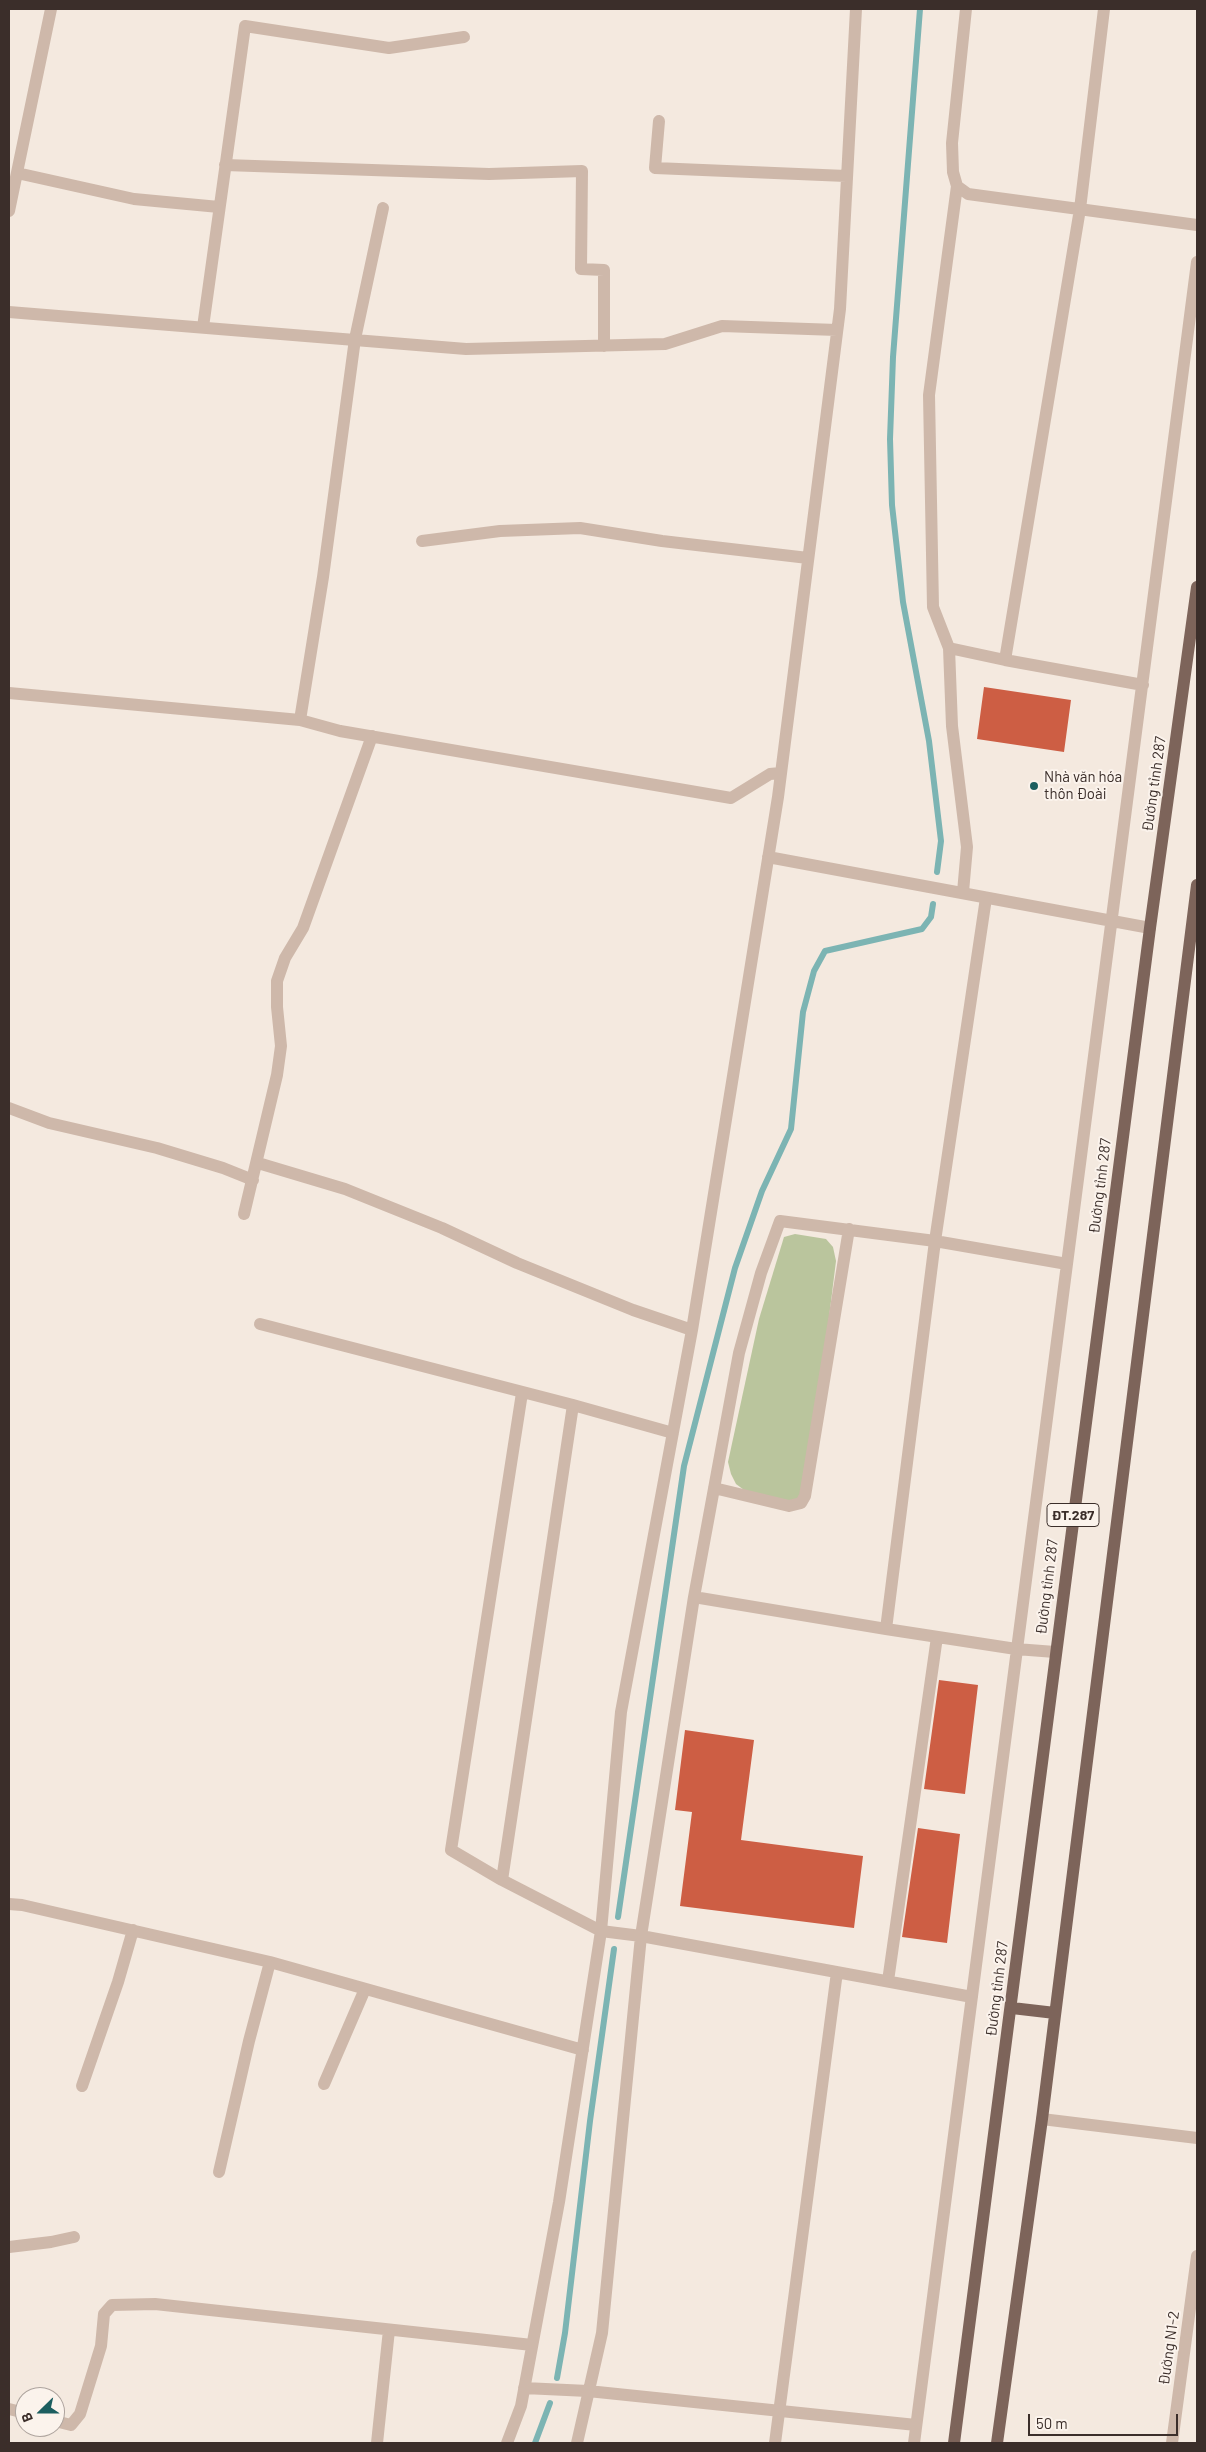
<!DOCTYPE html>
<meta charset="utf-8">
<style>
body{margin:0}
#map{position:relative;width:1206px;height:2452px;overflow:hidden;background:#f4e9df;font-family:Barlow,sans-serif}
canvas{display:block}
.frame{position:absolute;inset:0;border:10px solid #3b2e2a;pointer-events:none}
.north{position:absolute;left:15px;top:2387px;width:50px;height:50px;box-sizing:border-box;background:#fbf3ec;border:1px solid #aea49e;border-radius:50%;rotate:248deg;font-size:14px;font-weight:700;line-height:20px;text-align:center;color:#3b2e2a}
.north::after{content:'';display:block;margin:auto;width:18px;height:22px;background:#1c5e5f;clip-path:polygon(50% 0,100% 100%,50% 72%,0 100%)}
.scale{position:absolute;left:1028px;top:2414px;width:150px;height:22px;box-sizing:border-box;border:2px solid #3b2e2a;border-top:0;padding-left:6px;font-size:15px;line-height:18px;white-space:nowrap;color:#3b2e2a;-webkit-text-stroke:4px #fbf3ec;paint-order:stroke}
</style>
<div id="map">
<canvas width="1206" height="2452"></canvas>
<div class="frame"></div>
<div class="north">B</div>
<div class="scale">50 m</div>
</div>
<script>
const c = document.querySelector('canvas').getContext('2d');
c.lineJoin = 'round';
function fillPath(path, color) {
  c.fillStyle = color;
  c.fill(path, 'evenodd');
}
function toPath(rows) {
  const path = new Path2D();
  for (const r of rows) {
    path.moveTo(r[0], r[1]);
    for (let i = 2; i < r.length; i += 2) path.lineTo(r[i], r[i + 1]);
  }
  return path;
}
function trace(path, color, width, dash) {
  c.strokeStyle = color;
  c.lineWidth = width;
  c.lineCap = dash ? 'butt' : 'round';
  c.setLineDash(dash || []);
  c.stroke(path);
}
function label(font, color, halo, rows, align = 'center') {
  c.font = font + ' Barlow,sans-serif';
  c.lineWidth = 4;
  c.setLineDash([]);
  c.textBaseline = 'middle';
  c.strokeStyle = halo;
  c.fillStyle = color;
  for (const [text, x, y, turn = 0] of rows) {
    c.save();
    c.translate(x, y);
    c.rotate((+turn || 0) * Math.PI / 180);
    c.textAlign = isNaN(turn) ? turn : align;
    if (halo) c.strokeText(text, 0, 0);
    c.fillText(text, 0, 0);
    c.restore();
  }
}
fillPath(toPath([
 [795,1234,826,1239,833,1247,836,1261,808,1487,796,1504,752,1496,736,1484,731,1474,728,1462,759,1319,784,1237]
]), '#bac59d');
trace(toPath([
 [920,9,893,357,890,439,892,505,903,602,929,741,941,841,937,872],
 [618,1917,684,1466,735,1268,762,1191,791,1129,803,1012,814,971,825,951,922,929,931,917,933,904],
 [557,2378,565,2333,590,2121,614,1949],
 [535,2443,550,2403]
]), '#7cb4b3', 6);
fillPath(toPath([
 [984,687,1071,700,1064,752,977,739],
 [939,1680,978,1685,965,1794,924,1789],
 [685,1730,754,1740,741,1840,863,1856,854,1928,680,1906,692,1812,675,1810],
 [918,1828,960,1834,947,1943,902,1937]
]), '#cd5e44');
trace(toPath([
 [966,9,952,143,953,172,957,186,968,194,1197,225],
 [659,121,655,168,846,176],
 [225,165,489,174,582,171,581,269,604,270,604,346],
 [17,173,134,199,219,207],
 [957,186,929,395,933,607,949,648,1005,660,1143,685],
 [9,211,51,9],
 [9,312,466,349,665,344,722,326,837,330],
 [203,327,245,26,389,48,464,37],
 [422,541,500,531,580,528,662,541,808,558],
 [949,648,952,726,967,847,963,892],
 [1005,660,1080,209,1104,9],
 [9,693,300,720,340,731,731,798,770,774,780,773],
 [300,720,323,577,355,339,383,208],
 [768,857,1150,928],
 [9,1108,49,1123,157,1148,223,1168,253,1180],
 [258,1163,345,1189,442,1228,517,1263,633,1310,692,1330],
 [244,1214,277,1075,281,1046,277,1007,277,981,285,958,303,928,372,736],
 [260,1324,573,1405,673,1433],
 [522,1393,451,1850,502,1880,601,1931,641,1936,972,1997],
 [714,1488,789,1506,801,1503,805,1496,849,1229],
 [694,1597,739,1353,761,1273,780,1221,935,1241,1067,1264],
 [886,1629,935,1241,986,898],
 [502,1880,573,1405],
 [9,1904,22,1905,270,1962,583,2050],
 [888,1981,937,1637],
 [324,2084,365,1989],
 [82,2086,118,1982,133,1930],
 [1042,2119,1197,2138],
 [219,2172,249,2041,270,1962],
 [9,2247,51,2242,74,2237],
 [524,2388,588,2391,916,2425],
 [9,2409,25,2413],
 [55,2421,71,2425,80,2414,101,2346,104,2314,112,2305,155,2304,532,2345],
 [377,2443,389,2330],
 [507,2443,521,2406,559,2202,601,1931,621,1712,692,1330,778,797,840,309,856,9],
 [577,2443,602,2333,641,1936,694,1597,886,1629,1016,1649,1055,1652],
 [775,2443,837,1972],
 [914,2443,1197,262],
 [1172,2443,1197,2256]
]), '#ceb8aa', 12);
trace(toPath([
 [1012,2008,1055,2013],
 [954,2443,1150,928,1197,587],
 [997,2443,1042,2119,1197,885]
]), '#7d645a', 12);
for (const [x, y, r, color] of [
 [1034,786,5,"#1c5e5f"]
]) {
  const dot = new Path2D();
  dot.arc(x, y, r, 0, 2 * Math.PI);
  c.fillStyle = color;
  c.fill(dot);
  trace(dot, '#fbf3ec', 2);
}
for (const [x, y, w] of [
 [1073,1515,52]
]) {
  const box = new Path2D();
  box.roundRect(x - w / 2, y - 11.5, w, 23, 4);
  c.fillStyle = '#fbf3ec';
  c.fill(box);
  trace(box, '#3b2e2a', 1);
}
label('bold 14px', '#3b2e2a', null, [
 ["ĐT.287",1073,1515]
]);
label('15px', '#3b2e2a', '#fbf3ec', [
 ["Nhà văn hóa",1044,777],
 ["thôn Đoài",1044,794]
], 'left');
label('15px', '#3b2e2a', '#fbf3ec', [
 ["Đường tỉnh 287",1154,784,-82],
 ["Đường tỉnh 287",1100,1186,-83],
 ["Đường tỉnh 287",1047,1587,-83],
 ["Đường tỉnh 287",997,1989,-83],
 ["Đường N1-2",1169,2348,-82]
]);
</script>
